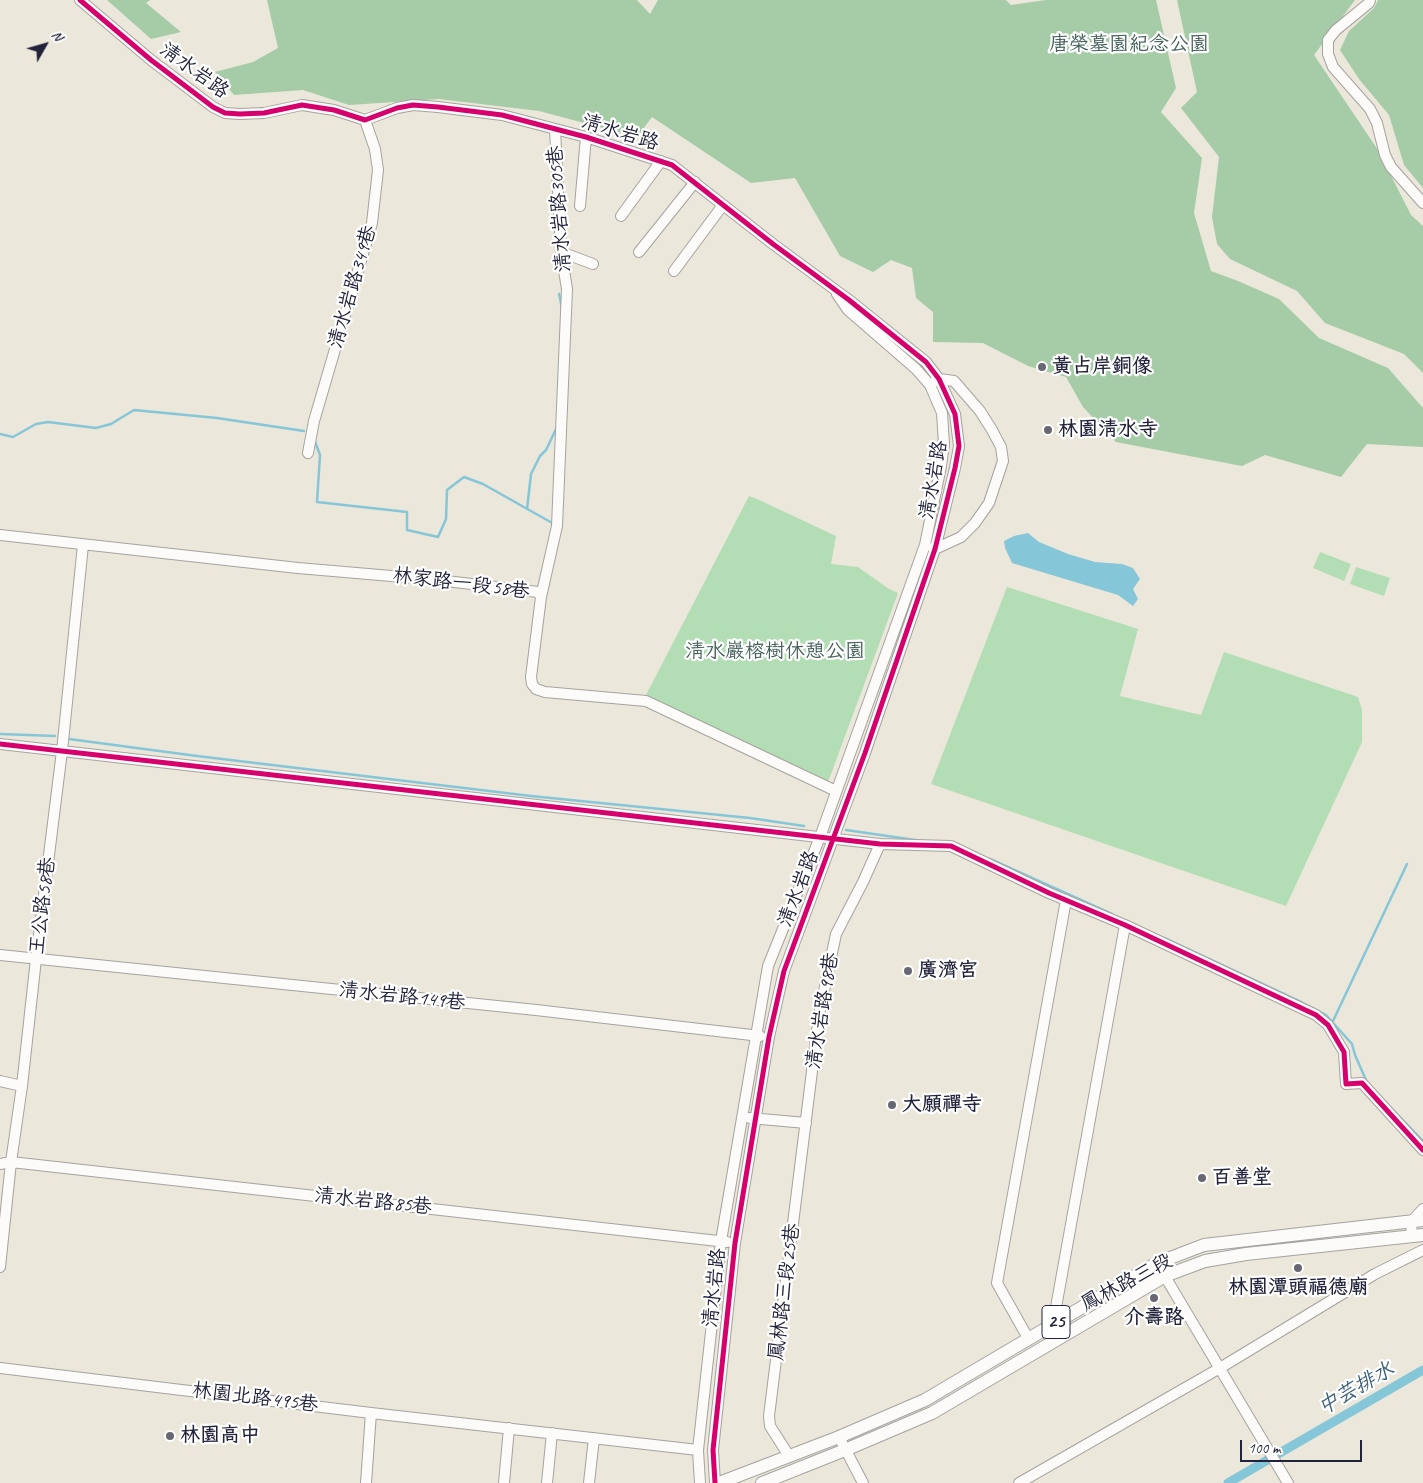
<!DOCTYPE html>
<meta charset="utf-8">
<style>
body{margin:0}
#map{position:relative;width:1423px;height:1483px;overflow:hidden;background:#ebe7da;font-family:Caveat,sans-serif}
canvas{display:block}
.north{position:absolute;left:20px;top:20px;width:50px;height:50px;-webkit-text-stroke:4px #fff;paint-order:stroke;rotate:52deg;font-size:14px;font-weight:700;line-height:20px;text-align:center;color:#22223b}
.north::after{content:'';display:block;margin:auto;width:18px;height:22px;background:#22223b;clip-path:polygon(50% 0,100% 100%,50% 72%,0 100%)}
.scale{position:absolute;left:1240px;top:1440px;width:122px;height:22px;box-sizing:border-box;border:2px solid #22223b;border-top:0;padding-left:6px;font-size:15px;line-height:18px;white-space:nowrap;color:#22223b;-webkit-text-stroke:4px #fff;paint-order:stroke}
</style>
<div id="map">
<canvas width="1423" height="1483"></canvas>
<div class="north">N</div>
<div class="scale">100 m</div>
</div>
<script>
const c = document.querySelector('canvas').getContext('2d');
c.lineJoin = 'round';
function fillPath(path, color) {
  c.fillStyle = color;
  c.fill(path, 'evenodd');
}
function toPath(rows) {
  const path = new Path2D();
  for (const r of rows) {
    path.moveTo(r[0], r[1]);
    for (let i = 2; i < r.length; i += 2) path.lineTo(r[i], r[i + 1]);
  }
  return path;
}
function trace(path, color, width, dash) {
  c.strokeStyle = color;
  c.lineWidth = width;
  c.lineCap = dash ? 'butt' : 'round';
  c.setLineDash(dash || []);
  c.stroke(path);
}
function label(font, color, halo, rows, align = 'center') {
  c.font = font + ' Caveat,"LXGW WenKai TC",sans-serif';
  c.lineWidth = 4.5;
  c.setLineDash([]);
  c.textBaseline = 'middle';
  c.strokeStyle = halo;
  c.fillStyle = color;
  for (const [text, x, y, turn = 0] of rows) {
    c.save();
    c.translate(x, y);
    c.rotate((+turn || 0) * Math.PI / 180);
    c.textAlign = isNaN(turn) ? turn : align;
    if (halo) c.strokeText(text, 0, 0);
    c.fillText(text, 0, 0);
    c.restore();
  }
}
fillPath(toPath([
 [749,496,757,499,836,536,831,564,858,567,889,589,898,593,828,782,646,695],
 [1320,552,1351,564,1344,581,1313,568],
 [1356,567,1390,578,1384,596,1350,584],
 [1007,587,1138,629,1120,696,1201,715,1224,652,1358,697,1362,710,1362,742,1286,906,931,784]
]), '#b3ddb4');
fillPath(toPath([
 [107,0,150,0,146,3,181,32,151,39],
 [267,0,637,0,650,14,658,0,1006,0,1011,5,1046,0,1156,0,1176,88,1161,112,1202,158,1194,213,1211,271,1238,281,1279,299,1319,338,1388,368,1423,408,1423,447,1367,444,1341,477,1265,455,1242,466,1116,442,1083,407,1066,377,1028,366,983,343,933,342,933,312,916,298,912,268,891,260,873,272,840,256,795,178,751,183,652,117,637,137,539,111,439,99,349,105,303,90,234,95,215,72,253,62,278,48],
 [1177,0,1355,0,1314,55,1378,150,1411,215,1423,226,1423,373,1404,354,1325,323,1297,291,1230,259,1217,244,1212,217,1219,157,1181,108,1197,92],
 [1378,0,1423,0,1423,188,1404,165,1389,115,1359,79,1340,50,1349,31,1374,8]
]), '#a5cca7');
fillPath(toPath([
 [1028,533,1039,542,1068,554,1095,562,1122,564,1133,568,1140,579,1133,589,1138,599,1133,606,1118,595,1012,563,1005,548,1004,541,1014,536]
]), '#86c6d9');
trace(toPath([
 [559,294,562,308],
 [0,434,13,437,36,424,48,422,96,428,111,424,134,410,217,418,304,431],
 [314,439,320,455,317,502,407,512,407,530,438,537,446,519,447,490,464,477,483,484,554,524],
 [527,509,531,474,540,456,546,450,557,427],
 [0,734,55,736],
 [69,739,197,756,531,796,750,818,804,826],
 [846,830,922,841],
 [990,859,1112,914],
 [1164,938,1301,1002,1326,1015,1352,1044,1355,1055,1366,1080],
 [1333,1021,1407,864],
 [1393,1110,1423,1141]
]), '#86c6d9', 2.5);
trace(toPath([
 [1228,1483,1423,1370]
]), '#86c6d9', 9);
const minor = toPath([
 [80,0,151,60,213,107,225,113,240,114,264,113,302,105,334,110,365,120,397,108,413,105,438,107,502,115,586,137,672,165,773,244,849,300,926,362,939,379,955,414,959,446,955,468,935,549,865,753,784,971,769,1037,735,1243,713,1450,715,1483],
 [1370,0,1369,3,1336,30,1328,40,1328,54,1333,67,1370,109,1377,123,1385,155,1391,167,1423,203],
 [580,206,586,137],
 [621,216,661,161],
 [561,252,593,264],
 [639,252,695,182],
 [674,271,723,205],
 [308,453,314,421,372,223,378,170,375,149,365,120],
 [0,535,298,568,438,580,538,592,541,597,531,677,532,684,536,689,545,692,646,701,836,791],
 [933,548,935,549,961,537,975,523,989,503,1003,461,1001,447,992,430,980,411,954,381,939,379,935,381],
 [541,597,557,526,567,289,561,252,555,129],
 [0,744,880,844,951,846,1049,893,1125,925,1316,1015,1328,1025,1344,1052,1346,1084,1362,1083,1423,1150],
 [0,955,536,1010,760,1036],
 [0,1081,22,1086],
 [750,1118,806,1123],
 [0,1164,11,1162,727,1242],
 [1412,1236,1411,1222,1423,1209],
 [1157,1263,1288,1483],
 [0,1267,11,1162,22,1086,36,959,62,751,83,545],
 [1053,1324,1125,925],
 [1028,1338,997,1283,1066,900],
 [0,1368,371,1413,698,1450],
 [839,1437,863,1483],
 [789,1456,770,1426,769,1416,819,1015,836,934,863,882,880,844],
 [366,1483,371,1413],
 [504,1483,509,1428],
 [547,1483,552,1433],
 [589,1483,594,1438],
 [700,1483,698,1450,721,1241,768,966,820,837,925,545,941,466,944,444,942,413,930,385,916,369,848,310,837,294],
 [1019,1483,1220,1368,1375,1274,1423,1250]
]);
const major = toPath([
 [719,1483,839,1437,925,1400,1157,1263,1204,1245,1423,1220],
 [762,1483,845,1450,932,1413,1165,1276,1205,1261,1246,1254,1423,1235]
]);
trace(minor, '#a5a39f', 12);
trace(major, '#a5a39f', 14);
trace(minor, '#fcfbf9', 10);
trace(major, '#fcfbf9', 12);
trace(toPath([
 [80,0,151,60,213,107,225,113,240,114,264,113,302,105,334,110,365,120,397,108,413,105,438,107,502,115,586,137,672,165,773,244,849,300,926,362,939,379,955,414,959,446,955,468,935,549,865,753,784,971,769,1037,735,1243,713,1450,715,1483],
 [0,744,880,844,951,846,1049,893,1125,925,1316,1015,1328,1025,1344,1052,1346,1084,1362,1083,1423,1150]
]), '#d6006c', 5);
for (const [x, y, r, color] of [
 [1042,367,5,"#686773"],
 [1048,430,5,"#686773"],
 [908,971,5,"#686773"],
 [892,1105,5,"#686773"],
 [1202,1178,5,"#686773"],
 [1298,1268,5,"#686773"],
 [1154,1298,5,"#686773"],
 [170,1436,5,"#686773"]
]) {
  const dot = new Path2D();
  dot.arc(x, y, r, 0, 2 * Math.PI);
  c.fillStyle = color;
  c.fill(dot);
  trace(dot, '#fff', 2);
}
for (const [x, y, w] of [
 [1056,1322,28]
]) {
  const box = new Path2D();
  box.roundRect(x - w / 2, y - 16.5, w, 33, 4);
  c.fillStyle = '#fff';
  c.fill(box);
  trace(box, '#22223b', 1);
}
label('bold 19px', '#22223b', null, [
 ["25",1056,1322]
]);
label('20px', '#45615a', '#fff', [
 ["唐榮墓園紀念公園",1129,45],
 ["清水巖榕樹休憩公園",775,652]
]);
label('20px', '#22223b', '#fff', [
 ["清水岩路",194,71,36],
 ["清水岩路",620,133,17],
 ["清水岩路305巷",560,209,-94],
 ["清水岩路349巷",353,287,-74],
 ["清水岩路",934,480,-80],
 ["林家路一段58巷",461,584,7],
 ["清水岩路",799,889,-69],
 ["王公路58巷",43,906,-83],
 ["清水岩路149巷",402,997,6],
 ["清水岩路98巷",823,1011,-81],
 ["清水岩路85巷",373,1202,6],
 ["鳳林路三段",1127,1283,-28],
 ["清水岩路",715,1288,-84],
 ["鳳林路三段25巷",785,1292,-83],
 ["林園北路495巷",255,1398,7]
]);
label('bold 20px', '#22223b', '#fff', [
 ["黃占岸銅像",1052,367],
 ["林園清水寺",1058,430],
 ["廣濟宮",918,971],
 ["大願禪寺",902,1105],
 ["百善堂",1212,1178],
 ["林園潭頭福德廟",1298,1288,"center"],
 ["介壽路",1154,1318,"center"],
 ["林園高中",180,1436]
], 'left');
label('italic 21px', '#385e7a', '#fff', [
 ["中芸排水",1356,1389,-30]
]);
</script>
